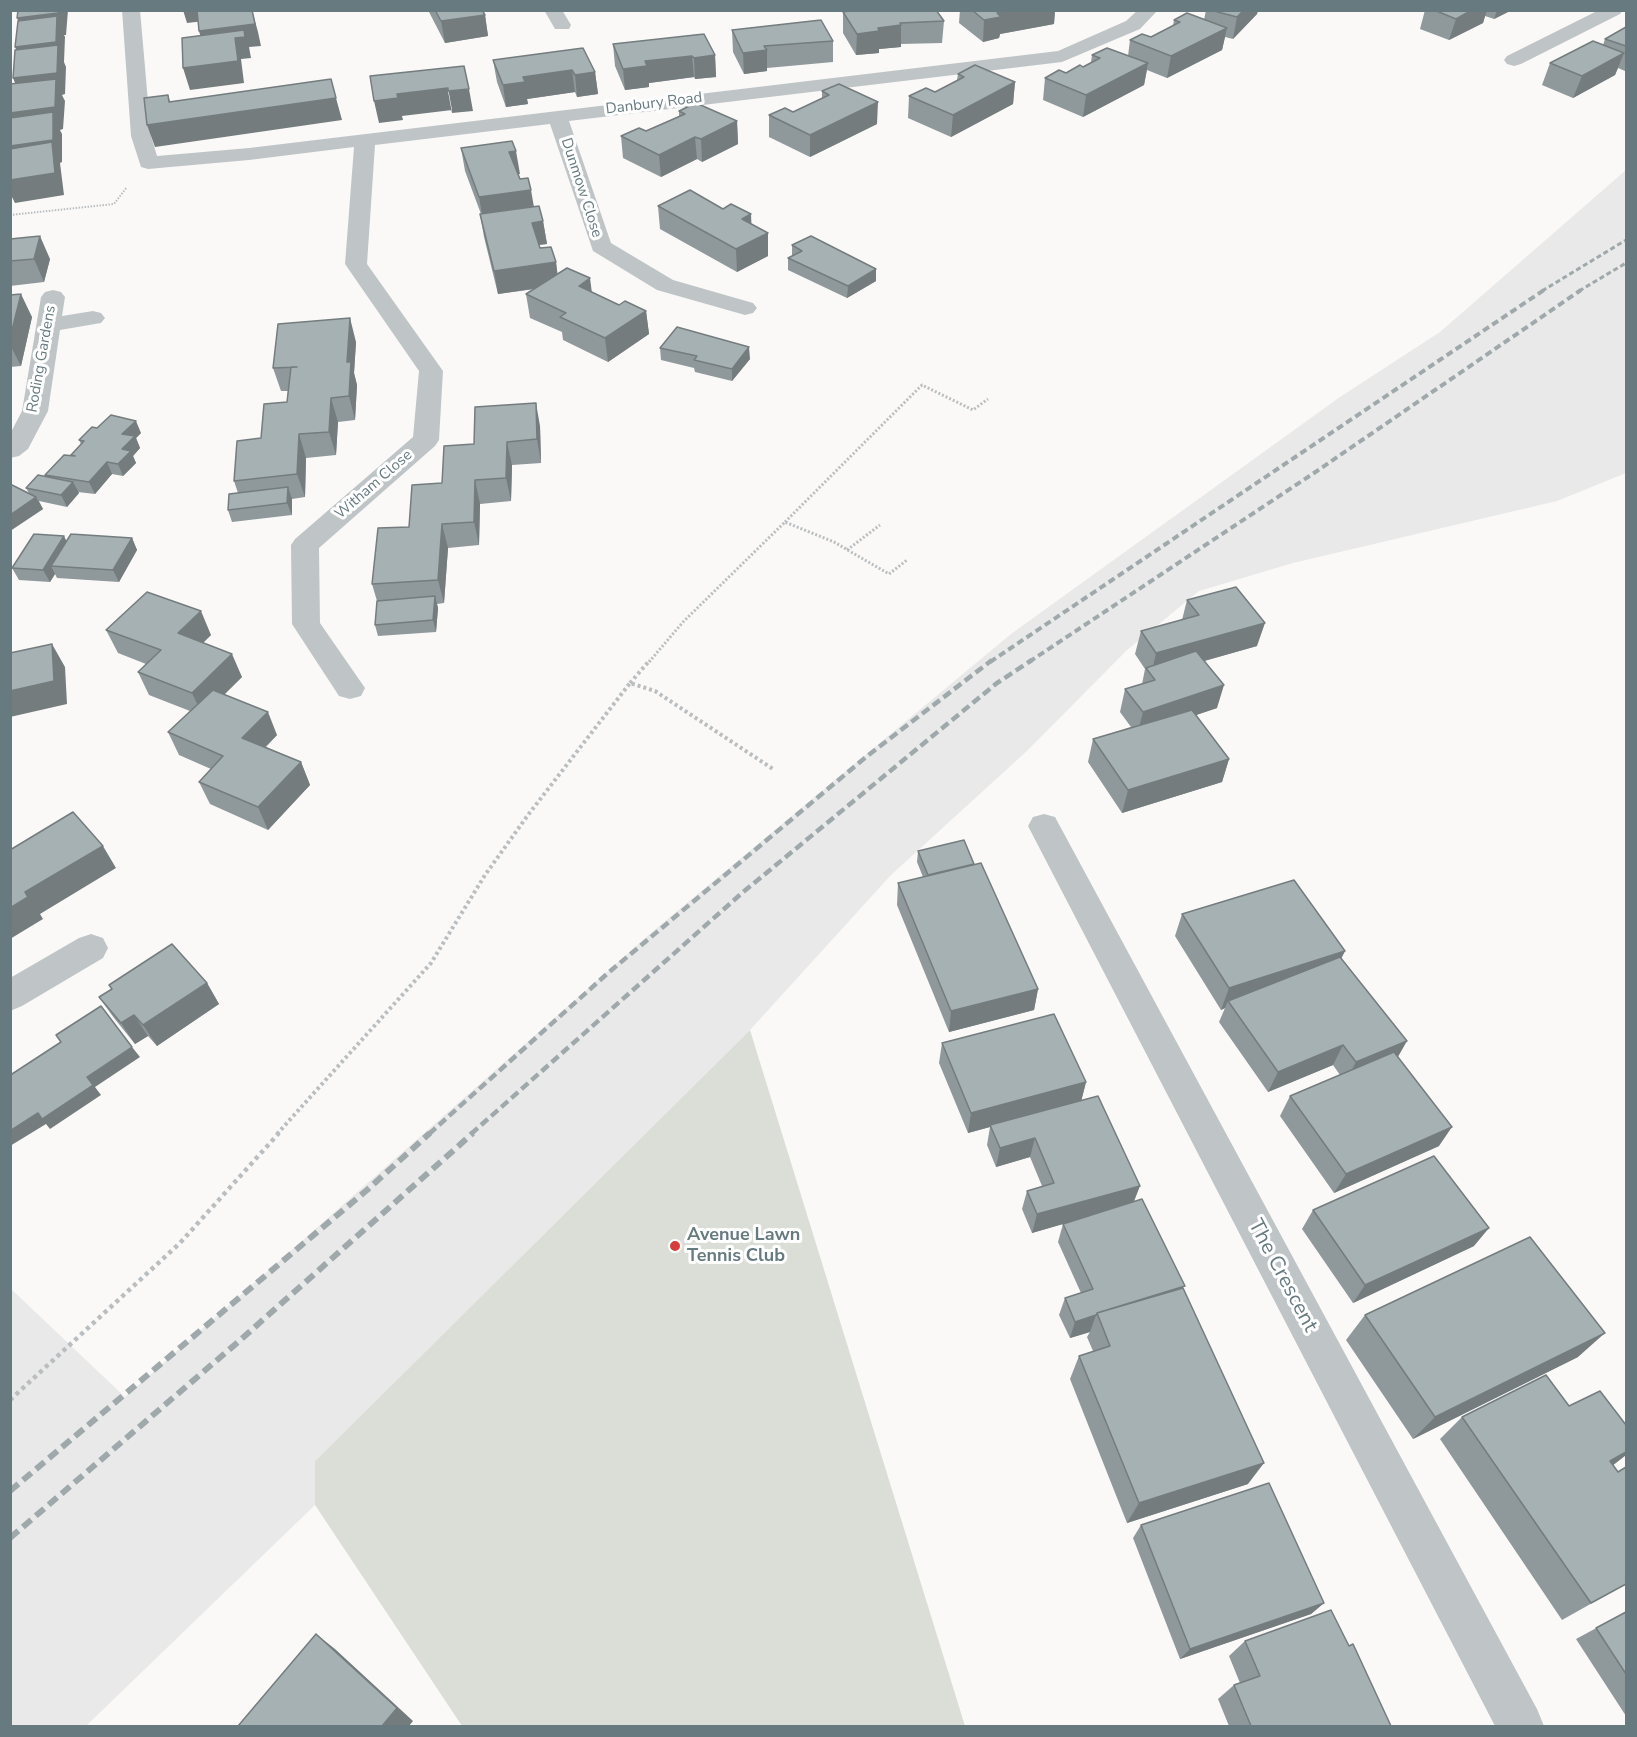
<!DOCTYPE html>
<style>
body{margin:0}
#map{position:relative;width:1637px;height:1737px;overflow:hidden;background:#faf9f8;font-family:"Nunito Sans",sans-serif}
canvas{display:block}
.frame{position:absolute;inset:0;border:12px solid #667a80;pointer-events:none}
</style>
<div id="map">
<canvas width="1637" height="1737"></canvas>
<div class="frame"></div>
</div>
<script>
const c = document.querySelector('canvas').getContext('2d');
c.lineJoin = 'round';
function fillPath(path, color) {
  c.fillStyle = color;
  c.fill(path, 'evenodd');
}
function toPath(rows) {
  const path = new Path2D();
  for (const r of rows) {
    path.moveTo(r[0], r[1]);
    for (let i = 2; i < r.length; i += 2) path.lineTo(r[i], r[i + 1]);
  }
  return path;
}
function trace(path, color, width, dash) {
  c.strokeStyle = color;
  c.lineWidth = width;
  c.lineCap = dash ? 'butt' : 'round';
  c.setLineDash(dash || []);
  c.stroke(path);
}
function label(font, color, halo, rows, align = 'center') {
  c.font = font + ' "Nunito Sans",sans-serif';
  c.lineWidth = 6;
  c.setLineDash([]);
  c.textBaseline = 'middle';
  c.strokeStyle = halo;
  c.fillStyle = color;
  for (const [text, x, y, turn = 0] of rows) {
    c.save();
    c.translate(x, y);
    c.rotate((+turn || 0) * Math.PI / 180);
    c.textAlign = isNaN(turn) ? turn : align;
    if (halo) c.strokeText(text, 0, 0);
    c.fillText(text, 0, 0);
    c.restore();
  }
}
fillPath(toPath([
 [1626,170,1626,473,1557,501,1293,563,1199,591,1126,651,1028,750,891,875,750,1030,315,1461,315,1505,86,1726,11,1726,10,1288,125,1397,652,932,1011,634,1340,397,1440,332]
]), '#e8e9e8');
fillPath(toPath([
 [750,1030,965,1726,462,1726,315,1505,315,1461]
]), '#dbded7');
trace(toPath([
 [10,215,114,204,127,187]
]), '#babec0', 2, [1.5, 1.5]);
trace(toPath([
 [785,522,922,385,973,410,988,399],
 [847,550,880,525],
 [649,662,683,622,785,522,834,542,889,574,907,560]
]), '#babec0', 3, [2, 2]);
trace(toPath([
 [630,683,650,660],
 [277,1134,431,963,485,875,528,815,630,683,655,691,773,769]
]), '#babec0', 4, [3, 3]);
trace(toPath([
 [10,1400,180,1243,279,1133]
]), '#babec0', 4.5, [4, 4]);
fillPath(toPath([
 [122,10,140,10,151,136,157,156,249,148,1058,51,1126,21,1138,10,1158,10,1140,29,1062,62,569,121,611,243,673,280,753,303,757,308,753,313,745,315,657,290,593,251,550,124,375,145,367,264,443,371,439,440,435,446,319,548,320,623,365,688,361,696,350,699,339,696,292,624,291,545,295,539,413,437,419,371,345,264,354,147,249,160,148,169,141,167,131,136,122,10],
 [544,10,562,10,571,25,569,29,555,29,544,10],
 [1599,10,1623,10,1620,14,1521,64,1514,66,1507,64,1504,60,1507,56,1599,10],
 [53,290,61,292,65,297,62,316,93,311,101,313,105,318,101,323,60,330,48,411,28,449,19,456,10,458,10,434,22,411,41,297,45,292,53,290],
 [1044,814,1055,817,1537,1709,1544,1726,1495,1726,1028,826,1033,817,1044,814],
 [91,934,103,938,108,948,103,958,22,1006,10,1011,10,978,79,938,91,934]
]), '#bfc5c7');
trace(toPath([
 [1542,291,1626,240],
 [1579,291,1626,263]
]), '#9fa9ac', 3, [5, 3]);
trace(toPath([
 [990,662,1544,290],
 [1029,662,1314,473,1581,290]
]), '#9fa9ac', 4, [7, 4]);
trace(toPath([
 [429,1134,608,973,866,757,992,660],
 [471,1134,742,893,997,683,1032,660]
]), '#9fa9ac', 4.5, [9, 4.5]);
trace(toPath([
 [10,1491,367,1190,430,1133],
 [10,1538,238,1342,473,1133]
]), '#9fa9ac', 6, [11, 6]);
fillPath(toPath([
 [428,10,482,10,485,15,488,36,445,43],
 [960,10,1055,10,1054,24,1000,34,999,38,983,42,959,23],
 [1206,10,1258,10,1257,14,1233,39,1225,37,1222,50,1167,78,1147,70,1144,85,1083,117,1043,100,1045,78,1066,73,1083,67,1091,62,1092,55,1128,56,1130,40,1151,37,1173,26,1174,20,1204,20],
 [1425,10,1512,10,1494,19,1485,16,1483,23,1449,40,1420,29],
 [843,12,944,21,942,43,901,44,901,47,879,49,879,53,856,55,843,33],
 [1626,27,1626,70,1625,71,1618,68,1615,75,1573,98,1542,85,1550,63,1603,45,1605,39],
 [732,30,833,41,833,62,767,68,767,71,744,74,733,52],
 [613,44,715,55,716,77,695,79,694,77,649,83,649,87,625,90,615,66],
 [493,60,595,72,598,94,577,97,575,92,527,99,528,104,506,107,497,82],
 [958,74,1015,82,1013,104,951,137,908,118,909,96,935,92,957,80],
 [839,84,877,124,810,157,769,137,769,115,793,112,822,98,822,91],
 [679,111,737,121,738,144,702,162,697,159,661,177,623,158,621,136,646,131,679,116],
 [461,148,520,174,518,174,534,207,543,221,547,244,539,245,540,248,556,262,557,275,619,305,646,311,649,334,608,362,563,340,562,332,530,318,526,294,535,289,498,294,484,237,480,214,481,214,465,171],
 [658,206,751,224,768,233,768,256,737,272,660,229],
 [10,239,50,259,44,282,10,286],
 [792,245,876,269,876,281,847,298,788,270,788,258,792,256],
 [10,295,32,317,21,366,10,367],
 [356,342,354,373,357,385,355,420,338,422,336,455,306,458,305,497,292,499,292,515,232,522,228,510,238,493,234,481,261,438,287,402,288,391,281,391,273,368],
 [660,348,750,359,732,381,695,372,694,368,661,360],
 [540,426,541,463,512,465,511,501,480,504,479,545,448,548,444,603,437,604,438,608,436,632,378,636,375,625,377,601,372,584,409,527,442,483,474,444],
 [141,433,136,438,140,448,133,456,136,463,123,476,112,474,95,494,78,492,79,493,67,507,39,501,43,509,10,531,10,484,29,493,26,488,46,477,45,475,72,456,71,455,81,444,79,440],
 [132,538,137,550,119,582,57,578,55,574,50,582,19,580,12,568,67,541],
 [1187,600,1257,646,1204,661,1217,708,1196,715,1229,759,1222,782,1122,813,1088,762,1093,739,1131,727,1120,712,1125,689,1142,684,1145,669,1135,654,1141,631,1182,620],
 [106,630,211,635,203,643,242,677,224,694,277,735,266,747,301,762,310,785,268,830,210,804,199,782,211,769,179,755,168,732,190,711,149,695,138,672,146,664,118,653],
 [918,851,974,864,1038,989,1034,1010,949,1032,897,905,898,883,923,877,917,862],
 [1182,914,1345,951,1341,958,1398,1057,1439,1146,1334,1193,1280,1116,1290,1096,1340,1075,1333,1065,1268,1092,1219,1022,1225,1008,1221,1010,1175,936],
 [207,983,219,1004,157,1046,148,1036,135,1044,114,1018,99,997],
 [942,1043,1086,1082,1081,1101,1134,1202,1184,1290,1248,1484,1127,1523,1070,1379,1079,1356,1093,1351,1087,1337,1090,1332,1070,1338,1059,1315,1065,1298,1081,1293,1058,1242,1063,1224,1072,1221,1032,1233,1022,1209,1027,1191,1042,1186,1030,1157,996,1167,987,1145,990,1127,968,1133,939,1063],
 [1313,1210,1474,1246,1353,1303,1302,1229],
 [1365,1315,1578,1357,1413,1439,1346,1340],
 [1569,1406,1626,1455,1613,1465,1618,1472,1626,1584,1562,1620,1440,1439,1462,1417],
 [1141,1525,1324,1603,1311,1614,1180,1659,1133,1538],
 [1626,1612,1626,1716,1576,1639],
 [1245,1641,1349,1646,1391,1726,1229,1726,1218,1699,1234,1685,1240,1683,1229,1656]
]), '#8f989b');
fillPath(toPath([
 [58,10,68,10,66,35,64,35,65,37,64,62,66,67,65,94,62,95,65,101,63,129,60,130,62,134,62,162,60,163,64,195,15,203,10,193,10,113,22,100,13,78,24,68,15,47,25,39,17,18],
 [183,10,230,10,231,18,187,23],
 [245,10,252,10,258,32,261,46,249,47,251,58,241,59,244,83,190,90,183,68,205,53,199,31],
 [1012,10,1055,10,1054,24,1000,34,999,38,983,42,984,20,997,13],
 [1244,10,1258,10,1257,14,1233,39,1237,17],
 [1472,10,1487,10,1483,23,1449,40,1456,19],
 [1497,10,1512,10,1494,19],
 [485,15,488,36,445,43,441,21],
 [901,25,901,47,879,49,879,53,856,55,857,34,878,28],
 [1227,28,1222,50,1167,78,1171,56],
 [767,50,767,71,744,74,743,53],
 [1624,53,1615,75,1573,98,1582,76],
 [715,55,716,77,695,79,694,58],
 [692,56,694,77,649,83,649,87,625,90,623,69,645,61],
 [1148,63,1144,85,1083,117,1086,95],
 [572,70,575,92,527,99,528,104,506,107,503,85,523,77],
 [595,72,598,94,577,97,575,75],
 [1015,82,1013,104,951,137,953,115],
 [448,88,452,110,402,116,403,120,379,123,374,101,397,94],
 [469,89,473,111,452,113,448,91],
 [168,95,175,117,336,98,342,120,155,147,147,125,169,102],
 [878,102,877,124,810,157,810,135],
 [737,121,738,144,702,162,701,139],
 [695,137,697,159,661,177,659,155],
 [516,151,520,174,512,175,509,152],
 [531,190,535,213,483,220,479,197],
 [751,214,752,237,742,219],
 [543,221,547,244,536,245,532,223],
 [768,233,768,256,737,272,736,249],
 [40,236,50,259,44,282,34,259],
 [556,262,559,285,498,294,494,271],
 [876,269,876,281,847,298,848,286],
 [590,278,593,301,579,286],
 [21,294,32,317,21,366,10,345,10,338],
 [646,311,649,334,608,362,605,338],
 [350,318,356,342,354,373,357,385,355,420,349,396,347,362],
 [749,347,750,359,732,381,732,369],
 [331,398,338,422,336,455,329,432],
 [536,403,540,426,541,463,537,439],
 [136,421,141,433,136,438,140,448,133,456,136,463,123,476,118,464,122,449,122,434],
 [299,434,306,458,305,497,297,474],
 [507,442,512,465,511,501,506,478],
 [107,462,112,474,95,494,89,482],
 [475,480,480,504,479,545,474,522],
 [73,482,79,493,67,507,61,495],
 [288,487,292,499,292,515,287,503],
 [36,497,43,509,10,531,10,515],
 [442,524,448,548,444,603,438,580],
 [64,536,70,548,51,566,55,574,50,582,43,570],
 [132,538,137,550,119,582,113,570],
 [435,596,438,608,436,632,433,620],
 [201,611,211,635,189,656,178,633],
 [1265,623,1257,646,1151,676,1156,653],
 [52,644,65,667,67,704,10,717,10,691],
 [232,654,242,677,203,716,192,693],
 [1224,685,1217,708,1137,735,1143,712],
 [268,712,277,735,252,760,242,738],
 [1229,759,1222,782,1122,813,1128,790],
 [301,762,310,785,268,830,258,807],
 [103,846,116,868,40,914,43,919,10,939,10,908,25,892],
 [1345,951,1334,973,1228,1001,1225,1008,1221,1010,1229,988],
 [207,983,219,1004,157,1046,143,1025],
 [1038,989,1034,1010,949,1032,951,1011],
 [134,1015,148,1036,135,1044,121,1023],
 [1407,1041,1395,1062,1345,1083,1356,1062],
 [1343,1045,1333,1065,1268,1092,1278,1072],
 [132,1047,140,1057,95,1087,101,1095,50,1129,46,1124,10,1146,10,1131,87,1077],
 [1086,1082,1081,1102,968,1133,971,1113],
 [1452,1127,1439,1146,1334,1193,1346,1174],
 [1035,1138,1030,1157,996,1167,1000,1148],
 [1140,1186,1133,1204,1032,1233,1037,1214],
 [1489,1228,1474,1246,1353,1303,1365,1285],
 [1096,1315,1090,1332,1070,1338,1075,1322],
 [1605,1333,1578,1357,1413,1439,1435,1417],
 [1626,1452,1626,1455,1612,1466,1610,1461],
 [1264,1463,1248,1484,1127,1523,1139,1503],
 [1324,1603,1311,1614,1180,1659,1190,1649],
 [316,1634,335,1649,413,1721,409,1726,382,1726]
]), '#747c7e');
const building = toPath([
 [18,10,58,10,58,13,17,18,18,10],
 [197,10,245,10,245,11,252,10,255,24,199,31,197,10],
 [435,10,482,10,485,15,441,21,435,10],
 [855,10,936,10,944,21,900,23,901,25,878,28,879,31,857,34,843,12,855,10],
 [972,10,1012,10,997,13,1001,17,984,20,972,10],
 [1210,10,1244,10,1237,17,1210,10],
 [1434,10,1472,10,1456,19,1434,10],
 [1187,13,1227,28,1171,56,1130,40,1142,34,1151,37,1180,22,1174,20,1187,13],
 [57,16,56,42,15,47,18,21,57,16],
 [821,20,833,41,764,46,767,50,743,53,732,30,821,20],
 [1626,27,1626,46,1605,39,1626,27],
 [244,30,245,37,235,38,238,61,183,68,182,38,244,30],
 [704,34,715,55,694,58,692,56,645,61,647,66,623,69,613,44,704,34],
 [1593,41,1624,53,1582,76,1550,63,1593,41],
 [58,45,57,73,13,78,15,50,58,45],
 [583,48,595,72,575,75,572,70,523,77,525,82,503,85,493,60,583,48],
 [1107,48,1148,63,1086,95,1045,78,1059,70,1066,73,1080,65,1083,67,1100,58,1092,55,1107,48],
 [975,65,1015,82,953,115,909,96,926,88,935,92,964,77,958,74,975,65],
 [464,66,469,89,448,91,448,88,397,94,398,98,374,101,370,76,464,66],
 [56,79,55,107,10,113,10,84,56,79],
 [331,79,336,98,147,125,144,98,168,95,169,102,331,79],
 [839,84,878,102,810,135,769,115,785,108,793,112,829,95,822,91,839,84],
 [696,103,737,121,701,139,695,137,659,155,621,136,639,128,646,131,685,114,679,111,696,103],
 [53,112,53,140,10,146,10,118,53,112],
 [512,141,516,151,509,152,520,179,528,178,531,190,479,197,461,148,512,141],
 [52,142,55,173,10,180,10,149,52,142],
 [690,190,723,209,731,204,751,214,742,219,768,233,736,249,658,206,690,190],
 [539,206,543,221,532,223,540,248,551,247,556,262,494,271,480,214,539,206],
 [40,236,34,259,10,261,10,239,40,236],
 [811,236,876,269,848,286,788,258,802,251,792,245,811,236],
 [567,268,590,278,579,286,619,305,625,301,646,311,605,338,560,317,566,313,526,294,567,268],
 [21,294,10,338,10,295,21,294],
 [350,318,347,362,351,362,349,396,331,398,329,432,299,434,297,474,234,481,237,441,261,438,264,404,287,402,291,367,297,367,273,368,278,324,350,318],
 [677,327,749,347,732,369,694,360,697,356,660,348,677,327],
 [536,403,537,439,507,442,506,478,475,480,474,522,442,524,438,580,372,584,378,528,409,527,412,485,442,483,444,446,474,444,475,407,536,403],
 [111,415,136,421,122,434,135,436,122,449,131,451,118,464,107,462,89,482,45,475,64,455,75,456,71,455,84,441,79,440,92,427,97,428,111,415],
 [38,475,73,482,61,495,26,488,38,475],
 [10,484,36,497,10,515,10,484],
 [288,487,287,503,228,510,229,494,288,487],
 [34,534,64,536,43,570,12,568,34,534],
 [71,534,132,538,113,570,51,566,71,534],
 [1236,587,1265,623,1156,653,1141,631,1199,615,1187,600,1236,587],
 [147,592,201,611,178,633,232,654,192,693,138,672,161,650,106,630,147,592],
 [435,596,433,620,375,625,377,601,435,596],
 [52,644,54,681,10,691,10,653,52,644],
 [1196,651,1224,685,1143,712,1125,689,1155,680,1146,668,1196,651],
 [213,690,268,712,242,738,301,762,258,807,199,782,223,756,168,732,213,690],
 [1192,710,1229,759,1128,790,1093,739,1192,710],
 [73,812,103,846,25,892,28,897,10,908,10,850,73,812],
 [964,840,974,864,928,875,918,851,964,840],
 [981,863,1038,989,951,1011,898,883,981,863],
 [1294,880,1345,951,1229,988,1182,914,1294,880],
 [172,944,207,983,143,1025,134,1015,121,1023,99,997,112,989,109,985,172,944],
 [1340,957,1407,1041,1356,1062,1343,1045,1278,1072,1228,1001,1340,957],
 [101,1006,132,1047,87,1077,93,1085,42,1119,38,1113,10,1131,10,1072,12,1074,61,1042,56,1035,101,1006],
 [1054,1014,1086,1082,971,1113,942,1043,1054,1014],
 [1394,1052,1452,1127,1346,1174,1290,1096,1394,1052],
 [1098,1096,1140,1186,1037,1214,1027,1191,1054,1183,1035,1138,1000,1148,990,1125,1098,1096],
 [1434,1156,1489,1228,1365,1285,1313,1210,1434,1156],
 [1142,1199,1185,1286,1097,1313,1096,1315,1075,1322,1065,1298,1093,1289,1063,1224,1142,1199],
 [1530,1237,1605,1333,1435,1417,1365,1315,1530,1237],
 [1183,1288,1264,1463,1139,1503,1079,1356,1110,1346,1097,1313,1183,1288],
 [1546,1375,1569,1406,1600,1391,1626,1425,1626,1452,1610,1461,1618,1472,1626,1467,1626,1584,1591,1603,1462,1417,1546,1375],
 [1269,1483,1324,1603,1190,1649,1141,1525,1269,1483],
 [1331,1610,1349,1646,1353,1644,1391,1726,1251,1726,1234,1685,1260,1676,1245,1641,1331,1610],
 [1626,1612,1626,1674,1596,1628,1626,1612],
 [316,1634,397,1708,382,1726,238,1726,316,1634]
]);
fillPath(building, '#a6b1b4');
trace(building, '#747c7e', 1.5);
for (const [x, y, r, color] of [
 [675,1246,6,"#d63e3c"]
]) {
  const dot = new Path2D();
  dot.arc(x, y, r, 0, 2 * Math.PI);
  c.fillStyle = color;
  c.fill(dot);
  trace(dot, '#fff', 2);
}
label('15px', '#667a80', '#fff', [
 ["Danbury Road",654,104,-7],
 ["Dunmow Close",581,188,72],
 ["Roding Gardens",42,359,-80],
 ["Witham Close",374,485,-41]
]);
label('bold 18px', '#667a80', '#fff', [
 ["Avenue Lawn",687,1236],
 ["Tennis Club",687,1257]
], 'left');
label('21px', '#667a80', '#fff', [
 ["The Crescent",1282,1276,62]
]);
</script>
